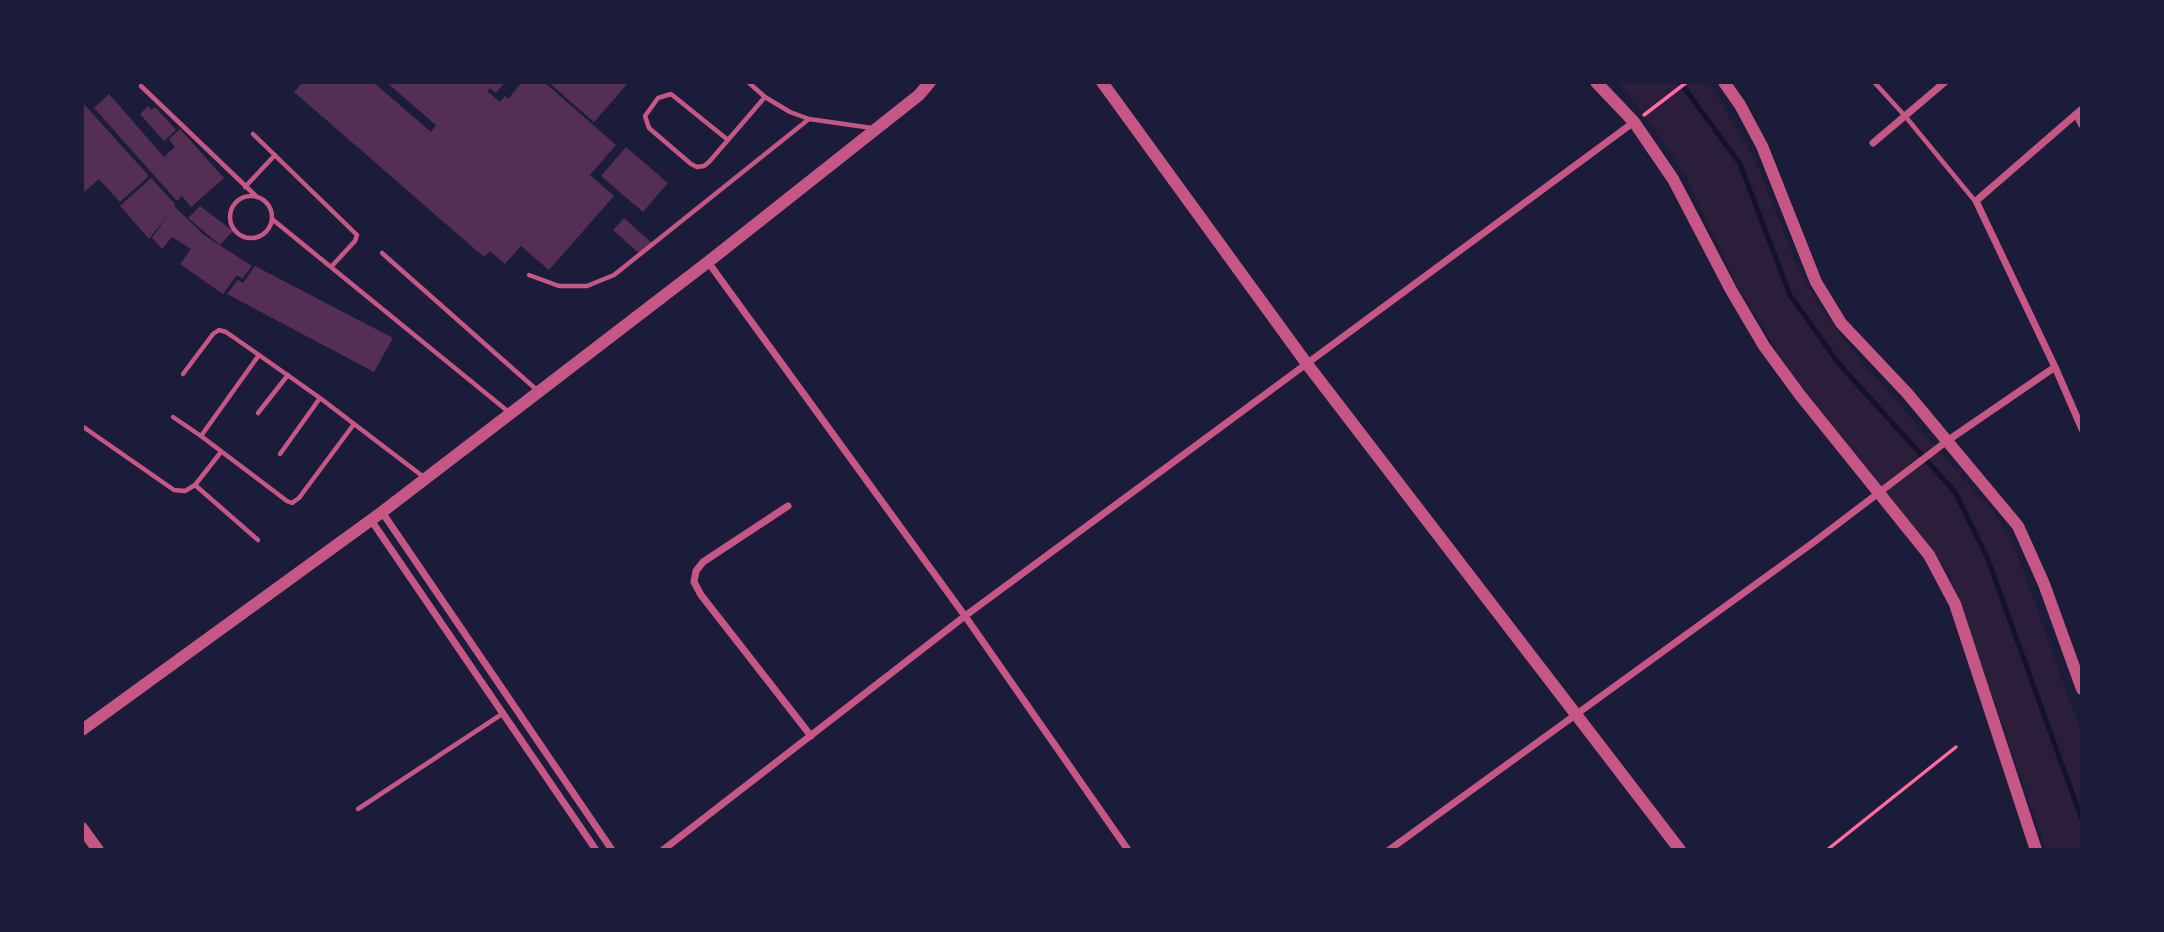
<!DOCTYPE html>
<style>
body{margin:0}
#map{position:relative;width:2164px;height:932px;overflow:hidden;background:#1b1b3a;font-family:"PT Serif",serif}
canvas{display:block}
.frame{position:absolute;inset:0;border:84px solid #1b1b3a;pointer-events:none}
</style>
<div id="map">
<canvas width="2164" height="932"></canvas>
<div class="frame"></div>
</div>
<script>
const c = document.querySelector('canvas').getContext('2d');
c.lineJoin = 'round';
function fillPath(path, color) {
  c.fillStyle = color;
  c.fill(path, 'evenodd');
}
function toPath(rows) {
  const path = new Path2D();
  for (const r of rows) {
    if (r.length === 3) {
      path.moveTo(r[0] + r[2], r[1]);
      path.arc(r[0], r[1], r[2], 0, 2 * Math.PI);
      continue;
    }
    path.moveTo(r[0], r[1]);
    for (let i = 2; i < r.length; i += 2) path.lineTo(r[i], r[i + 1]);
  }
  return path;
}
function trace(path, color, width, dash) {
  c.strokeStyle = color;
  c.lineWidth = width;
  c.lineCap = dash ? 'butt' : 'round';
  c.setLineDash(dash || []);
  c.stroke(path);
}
fillPath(toPath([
 [1617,82,1709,82,1756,162,1797,266,1822,311,1866,367,1993,512,2014,545,2082,735,2082,850,2046,850,1950,575,1894,501,1875,481,1801,389,1735,282,1686,176,1643,113]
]), '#2a1e3b');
trace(toPath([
 [1680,82,1740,164,1790,295,1839,364,1955,492,1987,557,2082,820]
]), '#12122b', 5);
fillPath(toPath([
 [303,82,373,82,431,132,436,125,386,82,505,82,496,93,490,88,487,91,500,102,505,96,508,99,522,82,544,82,616,145,590,175,614,196,549,270,521,246,505,264,490,251,484,257,294,92],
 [548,82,629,82,594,122],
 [109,94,164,157,175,147,169,139,180,129,224,178,191,207,182,196,177,201,94,108],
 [82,102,149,176,120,202,99,179,82,194],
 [148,106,151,110,155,107,176,130,164,141,140,114],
 [626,147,668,183,643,212,601,176],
 [151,178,175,204,174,206,204,235,252,266,242,279,237,275,223,294,180,264,191,249,172,237,162,249,152,238,168,215,149,239,120,206],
 [200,206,233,231,220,245,188,218],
 [624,218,653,244,642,256,613,230],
 [255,266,393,338,374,372,227,294,238,280,243,283]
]), '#542f53');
trace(toPath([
 [1644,115,1687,82],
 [1827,850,1956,747]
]), '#ff6b9d', 3.5);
trace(toPath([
 [748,82,765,97,790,112,809,119,872,128],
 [1874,82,1905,116,1975,201],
 [141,86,257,197],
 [253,134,357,235,355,241,331,267],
 [728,140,671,94,658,98,645,116,649,128,691,164,697,167,704,166,709,162,765,97],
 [245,187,275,155],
 [251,217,21],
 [272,219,510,413],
 [382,253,538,391],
 [529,275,559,286,587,286,614,275,809,119],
 [183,374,213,334,219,330,226,332,259,355],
 [258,413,288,375],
 [173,417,201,436],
 [354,424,299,498,292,503,287,501,201,436,259,355,320,398,425,478],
 [82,426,174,490,185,491,195,485,221,452],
 [280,454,320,398],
 [195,485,258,540],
 [358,809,502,714]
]), '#c65784', 4.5);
trace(toPath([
 [2082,109,1976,201,2055,367,2082,429],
 [2076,114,2082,125],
 [1873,143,1945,82],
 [708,262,965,616,1128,850],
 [788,506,703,562,696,571,694,582,701,595,811,736],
 [382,512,612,850],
 [371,520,596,850],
 [663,850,965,616,1634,122],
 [1389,850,1814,542,1947,441,2055,367]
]), '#c65784', 7);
trace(toPath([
 [1102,82,1307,364,1680,850],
 [1596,82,1634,122,1673,179,1731,290,1764,346,1800,395,1929,555,1955,604,2036,850],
 [1724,82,1740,105,1762,146,1816,282,1841,323,1907,393,2018,526,2044,584,2082,689],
 [82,730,382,512,708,262,919,95,930,82],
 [82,828,98,850]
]), '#c65784', 12);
</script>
